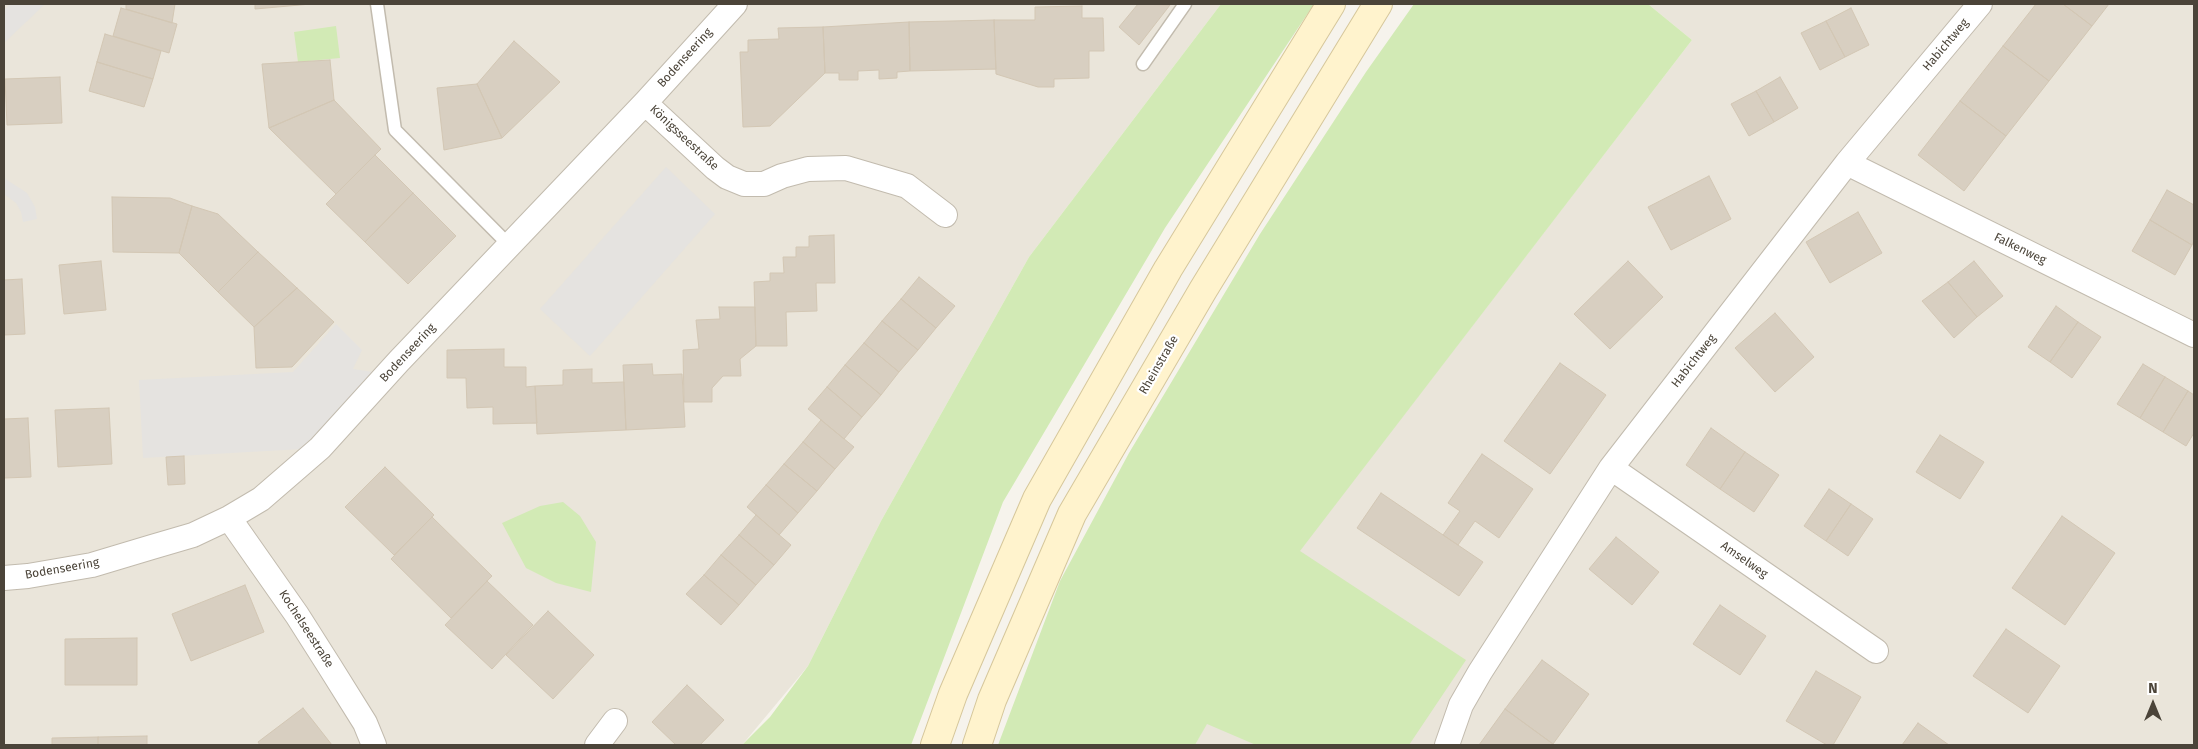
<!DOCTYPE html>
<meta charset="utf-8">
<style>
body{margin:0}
#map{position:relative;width:2198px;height:749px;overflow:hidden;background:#f6f3ec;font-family:"Fira Sans",sans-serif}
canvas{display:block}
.frame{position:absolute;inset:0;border:5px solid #4b4439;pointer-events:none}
.north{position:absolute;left:2128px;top:679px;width:50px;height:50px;-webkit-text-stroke:4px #fff;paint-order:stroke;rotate:0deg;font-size:14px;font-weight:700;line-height:20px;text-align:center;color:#4b4439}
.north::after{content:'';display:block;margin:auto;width:18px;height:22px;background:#4b4439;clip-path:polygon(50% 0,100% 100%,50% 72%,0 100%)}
</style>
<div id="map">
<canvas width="2198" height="749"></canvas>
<div class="frame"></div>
<div class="north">N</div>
</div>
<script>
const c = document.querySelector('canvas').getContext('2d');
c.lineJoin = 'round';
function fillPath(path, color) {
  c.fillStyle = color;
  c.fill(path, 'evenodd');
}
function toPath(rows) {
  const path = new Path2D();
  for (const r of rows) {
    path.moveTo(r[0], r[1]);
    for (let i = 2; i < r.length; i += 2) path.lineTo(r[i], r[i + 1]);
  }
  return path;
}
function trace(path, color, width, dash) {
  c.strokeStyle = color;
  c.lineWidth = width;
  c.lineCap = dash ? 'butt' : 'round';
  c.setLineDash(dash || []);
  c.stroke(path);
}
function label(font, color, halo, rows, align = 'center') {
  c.font = font + ' "Fira Sans",sans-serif';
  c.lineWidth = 4.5;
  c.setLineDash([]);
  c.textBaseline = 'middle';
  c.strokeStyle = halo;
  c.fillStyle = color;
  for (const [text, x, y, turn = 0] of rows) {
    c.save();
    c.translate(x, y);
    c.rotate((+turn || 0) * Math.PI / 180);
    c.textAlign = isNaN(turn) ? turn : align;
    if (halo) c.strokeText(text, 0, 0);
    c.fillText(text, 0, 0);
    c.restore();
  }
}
fillPath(toPath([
 [4,4,1221,4,1029,257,881,521,808,666,742,745,4,745],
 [1648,4,2194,4,2194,745,1195,745,1299,551,1692,40]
]), '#eae5da');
fillPath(toPath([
 [1221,4,1314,4,1165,228,1003,502,911,745,742,745,770,717,808,666,881,521,1029,257],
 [1414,4,1648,4,1692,40,1300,551,1466,660,1409,745,1256,745,1207,724,1195,745,998,745,1060,581,1129,453,1260,234,1366,72],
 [336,26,340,58,298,62,294,32],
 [563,502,580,516,596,542,591,592,556,583,526,568,502,523,540,506]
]), '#d2eab5');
fillPath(toPath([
 [10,4,45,4,4,43,4,10],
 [666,167,715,214,590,356,540,309],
 [4,178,27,193,35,207,37,219,23,222,21,212,16,203,4,194],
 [336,324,362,350,353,369,387,374,320,448,143,458,139,380,293,372]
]), '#e5e3e0');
const building = toPath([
 [126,4,175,4,172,23,126,9,126,4],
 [255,4,311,4,255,9,255,4],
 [1138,4,1170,5,1139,45,1119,27,1138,4],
 [2036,4,2063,4,2092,26,2049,81,2003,46,2036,4],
 [2063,4,2109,4,2092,26,2063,4],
 [1082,6,1082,18,1103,18,1104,51,1089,51,1089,78,1054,79,1054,87,1038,87,996,74,994,20,1035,20,1035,7,1082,6],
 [121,8,177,24,169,53,113,36,121,8],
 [1851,8,1869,45,1845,57,1826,21,1851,8],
 [994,20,996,69,910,71,909,22,994,20],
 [1826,21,1845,57,1820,70,1801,33,1826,21],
 [909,22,910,71,897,72,897,78,879,79,879,70,858,71,858,80,839,80,839,73,825,73,823,27,909,22],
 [823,27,825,73,770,126,743,127,740,52,748,52,748,40,779,39,778,28,823,27],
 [105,34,161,51,153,79,97,62,105,34],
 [514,41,560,82,502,138,477,84,514,41],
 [2003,46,2049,81,2006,136,1960,101,2003,46],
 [330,60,334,100,269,128,262,64,330,60],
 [97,62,153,79,144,107,89,91,97,62],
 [60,77,62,123,7,125,5,79,60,77],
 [1780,77,1798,108,1774,122,1756,91,1780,77],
 [477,84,502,138,444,150,437,88,477,84],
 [1756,91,1774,122,1749,136,1731,104,1756,91],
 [334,100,381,149,336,194,269,128,334,100],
 [1960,101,2006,136,1964,191,1918,155,1960,101],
 [375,155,413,193,365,242,326,204,375,155],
 [1709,176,1731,219,1671,250,1648,207,1709,176],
 [2167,190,2194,205,2194,241,2192,245,2150,220,2167,190],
 [413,193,456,236,408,284,365,242,413,193],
 [112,197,170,198,192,206,179,253,113,252,112,197],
 [192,206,218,214,258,252,218,292,179,253,192,206],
 [1858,212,1882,253,1830,283,1806,242,1858,212],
 [2150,220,2192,245,2175,275,2132,251,2150,220],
 [834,235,835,283,816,283,817,311,786,312,787,346,756,346,754,282,770,281,770,273,784,273,783,257,796,257,796,247,809,247,809,236,834,235],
 [258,252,297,288,254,327,218,292,258,252],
 [101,261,106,310,64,314,59,265,101,261],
 [1628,261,1663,297,1610,349,1574,314,1628,261],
 [1974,261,2003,296,1977,317,1948,282,1974,261],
 [919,277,955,306,936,328,901,299,919,277],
 [22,279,25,334,4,335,4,280,22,279],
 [1948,282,1977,317,1954,338,1922,301,1948,282],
 [297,288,334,322,292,367,256,368,254,327,297,288],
 [901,299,936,328,918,350,882,321,901,299],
 [2056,306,2078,322,2050,362,2028,347,2056,306],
 [719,307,755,307,756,346,740,359,741,376,723,376,712,388,712,402,684,402,683,350,699,349,696,320,720,319,719,307],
 [1775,313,1814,357,1775,392,1735,348,1775,313],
 [882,321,918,350,899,372,864,343,882,321],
 [2078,322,2101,337,2072,378,2050,362,2078,322],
 [864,343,899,372,881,395,845,365,864,343],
 [504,349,504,367,526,367,526,387,535,386,537,423,493,424,493,407,467,408,466,378,447,378,447,350,504,349],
 [1560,363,1606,395,1550,474,1504,441,1560,363],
 [652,364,653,375,682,374,685,427,626,430,623,365,652,364],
 [2143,364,2165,377,2140,418,2117,404,2143,364],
 [845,365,881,395,862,417,827,387,845,365],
 [592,369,592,383,624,382,626,430,537,434,535,386,563,385,563,370,592,369],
 [2165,377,2188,391,2163,432,2140,418,2165,377],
 [827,387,862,417,844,439,808,409,827,387],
 [2188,391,2194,395,2194,433,2186,446,2163,432,2188,391],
 [109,408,112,464,58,467,55,410,109,408],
 [28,418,31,477,4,478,4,419,28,418],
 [821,420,854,447,835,469,803,442,821,420],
 [1711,428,1745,452,1720,489,1686,465,1711,428],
 [1940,435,1984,462,1960,499,1916,472,1940,435],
 [803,442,835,469,817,491,784,464,803,442],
 [1745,452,1779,475,1754,512,1720,489,1745,452],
 [1482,454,1533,489,1499,538,1475,521,1458,545,1443,535,1460,511,1448,503,1482,454],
 [184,456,185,484,168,485,166,457,184,456],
 [784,464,817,491,798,513,766,485,784,464],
 [385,467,434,515,394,555,345,507,385,467],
 [766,485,798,513,779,535,747,507,766,485],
 [1829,489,1851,504,1826,541,1804,526,1829,489],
 [1381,493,1483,562,1459,596,1357,528,1381,493],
 [1851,504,1873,519,1848,556,1826,541,1851,504],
 [756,515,791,545,774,565,739,535,756,515],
 [2062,516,2115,553,2065,625,2012,588,2062,516],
 [432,517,492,576,451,618,391,559,432,517],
 [739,535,774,565,756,585,721,555,739,535],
 [1616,537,1659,572,1632,605,1589,569,1616,537],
 [721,555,756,585,739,605,704,575,721,555],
 [704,575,739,605,721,625,686,594,704,575],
 [487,581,533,625,492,669,445,625,487,581],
 [245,585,264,632,191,661,172,614,245,585],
 [1720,605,1766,636,1740,675,1693,644,1720,605],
 [548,611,594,655,553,699,506,655,548,611],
 [2006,629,2060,666,2028,713,1973,676,2006,629],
 [137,638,137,685,65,685,65,639,137,638],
 [1542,660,1589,694,1553,744,1505,709,1542,660],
 [1816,671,1861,697,1833,745,1827,745,1786,721,1816,671],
 [687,685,724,720,700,745,676,745,652,722,687,685],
 [303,708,332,745,260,745,258,742,303,708],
 [1505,709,1553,744,1552,745,1479,745,1505,709],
 [1918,723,1949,745,1902,745,1918,723],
 [147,736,147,745,98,745,98,737,147,736],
 [98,737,98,745,52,745,52,738,98,737]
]);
fillPath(building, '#d8cfc1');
trace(building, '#d3c7b4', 1);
const lane = toPath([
 [377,4,395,130,510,246],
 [1143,64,1185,4]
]);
const street = toPath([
 [645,103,715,168,727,177,744,184,764,184,782,176,808,169,846,168,907,186,945,215],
 [1847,163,2194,335],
 [1611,468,1876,651],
 [229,518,297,615,330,667,365,723,374,745],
 [4,578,28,576,92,565,152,547,193,535,229,518,261,499,320,448,399,361,645,103,735,4],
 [597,745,615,721],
 [1447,745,1461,705,1480,672,1611,468,1847,163,1980,4]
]);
const secondary = toPath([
 [935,745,953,694,1037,499,1168,269,1331,4],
 [977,745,992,700,1072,514,1203,290,1378,4]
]);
trace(lane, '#c2bbae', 15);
trace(street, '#c2bbae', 26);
trace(secondary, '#d6c79b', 30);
trace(lane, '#fff', 12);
trace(street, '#fff', 24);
trace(secondary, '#fff3cd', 28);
label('12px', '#4b4439', '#fff', [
 ["Habichtweg",1946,45,-50],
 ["Bodenseering",685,58,-48],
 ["Königsseestraße",684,138,43],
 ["Falkenweg",2020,249,26],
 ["Bodenseering",408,353,-47],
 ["Habichtweg",1694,361,-52],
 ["Rheinstraße",1159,365,-60],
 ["Amselweg",1744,560,35],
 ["Bodenseering",62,569,-10],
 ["Kochelseestraße",306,629,57]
]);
</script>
